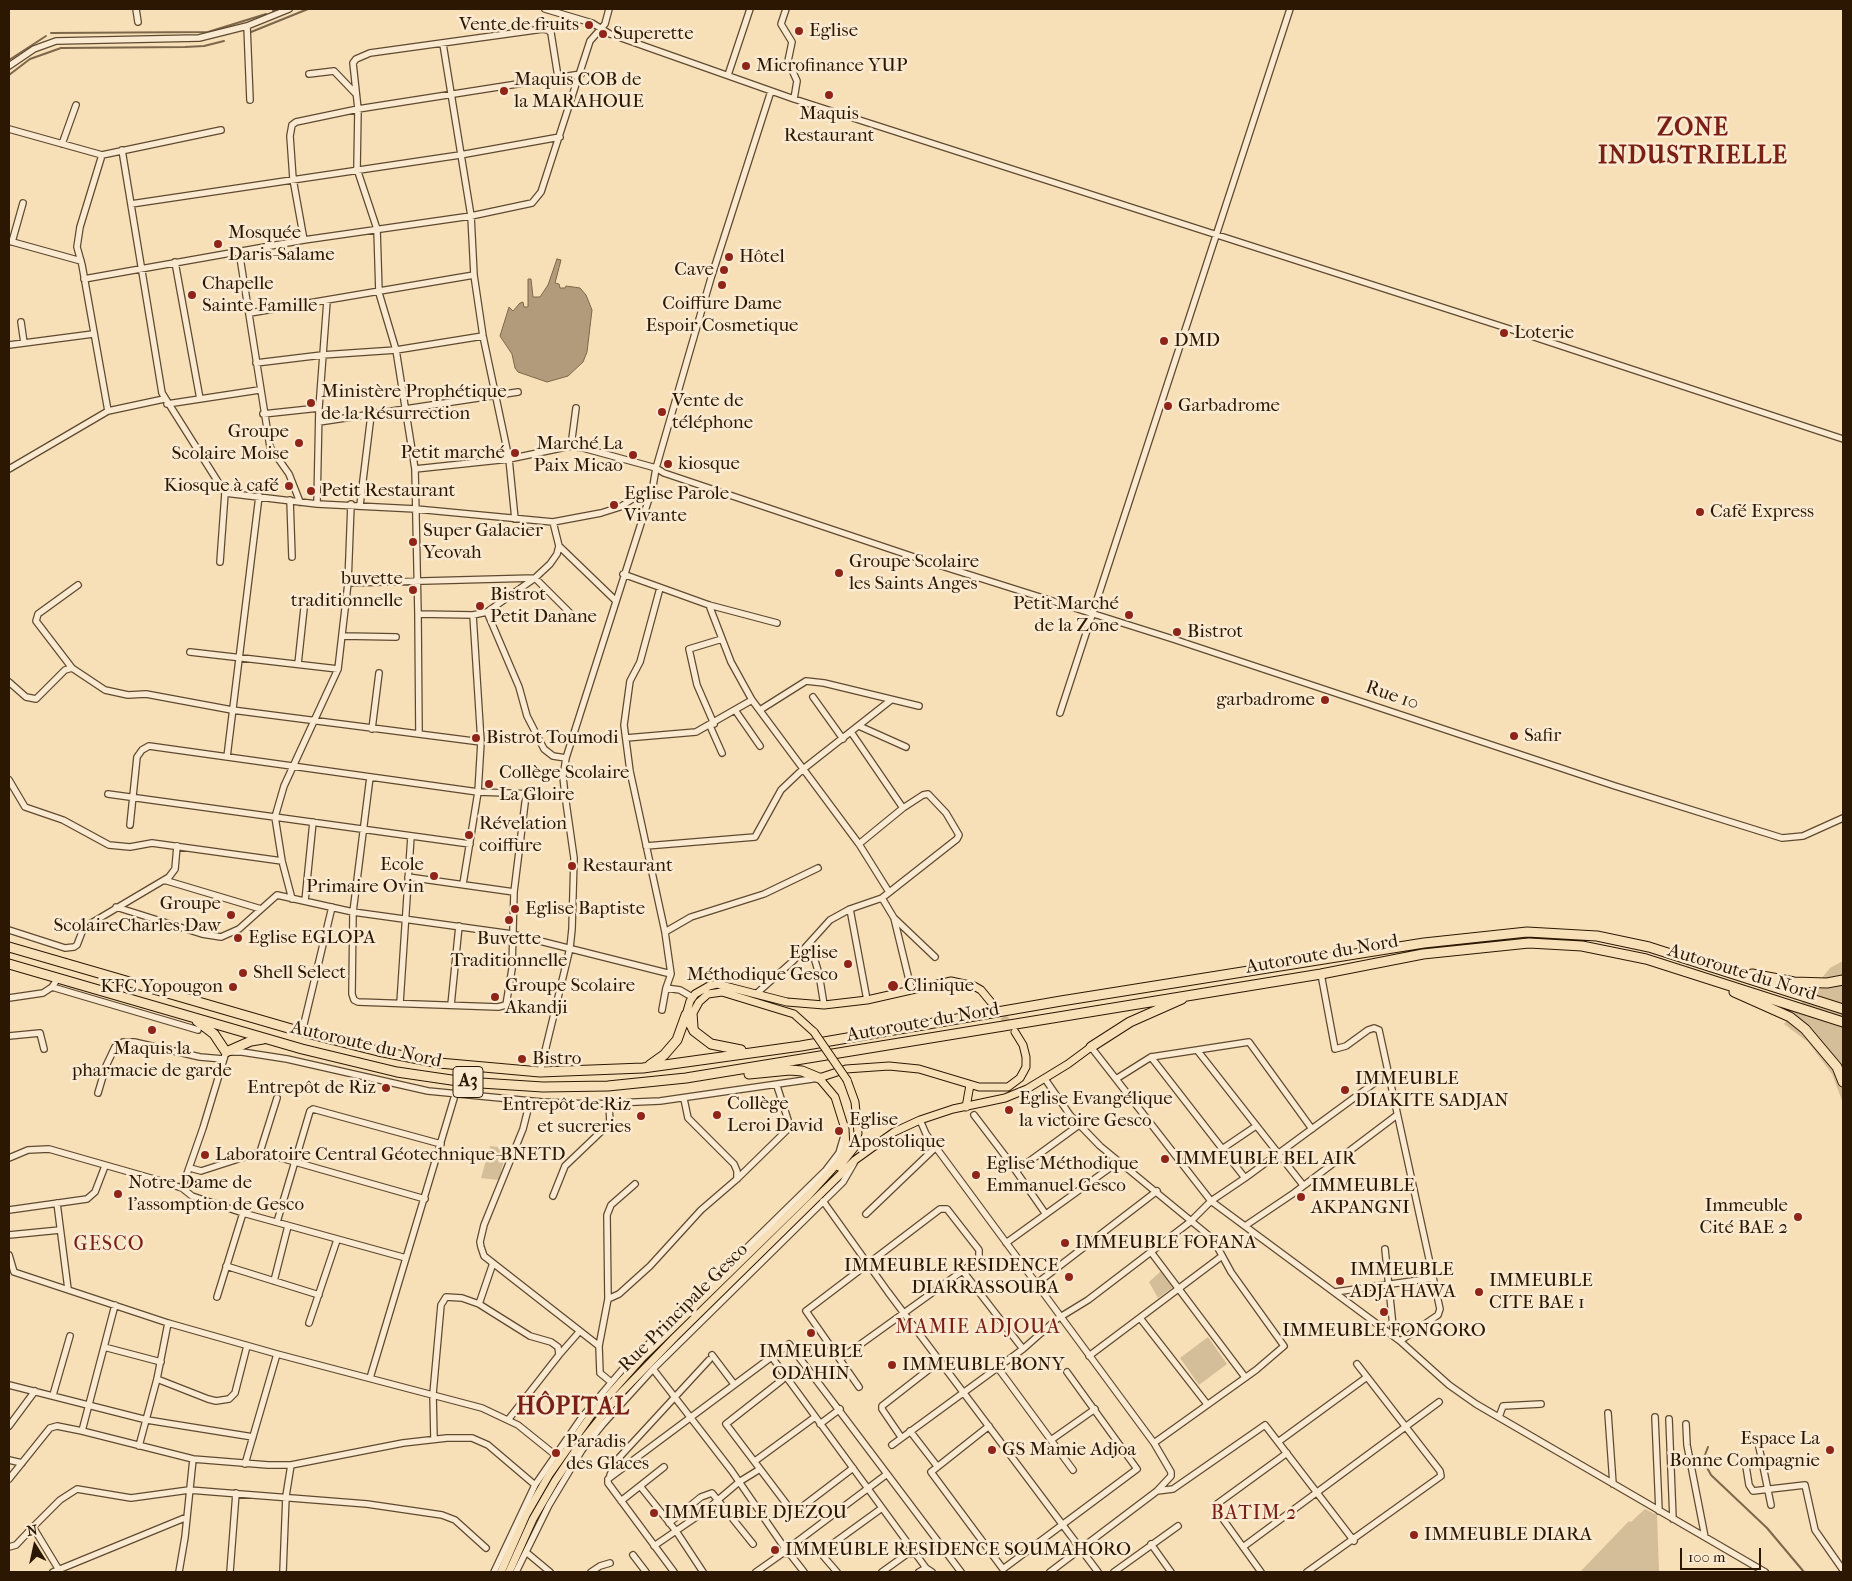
<!DOCTYPE html>
<meta charset="utf-8">
<style>
body{margin:0}
#map{position:relative;width:1852px;height:1581px;overflow:hidden;background:#f7dfb8;font-family:"IM FELL French Canon",serif}
canvas{display:block}
.frame{position:absolute;inset:0;border:10px solid #2c1802;pointer-events:none}
.north{position:absolute;left:10px;top:1521px;width:50px;height:50px;-webkit-text-stroke:4px #faead1;paint-order:stroke;rotate:350deg;font-size:14px;font-weight:700;line-height:20px;text-align:center;color:#2c1802}
.north::after{content:'';display:block;margin:auto;width:18px;height:22px;background:#2c1802;clip-path:polygon(50% 0,100% 100%,50% 72%,0 100%)}
.scale{position:absolute;left:1680px;top:1548px;width:81px;height:22px;box-sizing:border-box;border:2px solid #2c1802;border-top:0;padding-left:6px;font-size:15px;line-height:18px;white-space:nowrap;color:#2c1802;-webkit-text-stroke:4px #faead1;paint-order:stroke}
</style>
<div id="map">
<canvas width="1852" height="1581"></canvas>
<div class="frame"></div>
<div class="north">N</div>
<div class="scale">100 m</div>
</div>
<script>
const c = document.querySelector('canvas').getContext('2d');
c.lineJoin = 'round';
function fillPath(path, color) {
  c.fillStyle = color;
  c.fill(path, 'evenodd');
}
function toPath(rows) {
  const path = new Path2D();
  for (const r of rows) {
    path.moveTo(r[0], r[1]);
    for (let i = 2; i < r.length; i += 2) path.lineTo(r[i], r[i + 1]);
  }
  return path;
}
function trace(path, color, width, dash) {
  c.strokeStyle = color;
  c.lineWidth = width;
  c.lineCap = dash ? 'butt' : 'round';
  c.setLineDash(dash || []);
  c.stroke(path);
}
function label(font, color, halo, rows, align = 'center') {
  c.font = font + ' "IM FELL French Canon",serif';
  c.lineWidth = 5;
  c.setLineDash([]);
  c.textBaseline = 'middle';
  c.strokeStyle = halo;
  c.fillStyle = color;
  for (const [text, x, y, turn = 0] of rows) {
    c.save();
    c.translate(x, y);
    c.rotate((+turn || 0) * Math.PI / 180);
    c.textAlign = isNaN(turn) ? turn : align;
    if (halo) c.strokeText(text, 0, 0);
    c.fillText(text, 0, 0);
    c.restore();
  }
}
fillPath(toPath([
 [1843,961,1843,1103,1832,1074,1808,1042,1784,1024,1830,968],
 [490,1146,507,1148,499,1180,481,1178],
 [1161,1271,1173,1287,1158,1298,1149,1282],
 [1208,1337,1227,1364,1199,1385,1180,1358],
 [1645,1509,1657,1515,1659,1572,1580,1572,1629,1521,1631,1522]
]), '#d4bd99');
const water = toPath([
 [557,259,561,260,555,283,559,284,560,288,565,288,566,286,580,288,586,295,592,310,587,352,583,362,568,376,547,382,518,372,515,368,512,354,500,336,509,307,513,311,520,303,523,302,524,307,528,307,528,279,531,279,533,297,540,297,548,285,557,259]
]);
fillPath(water, '#b29b7a');
trace(water, '#7c674a', 1);
trace(toPath([
 [273,11,277,9],
 [251,32,308,9],
 [51,33,208,32,266,14],
 [9,60,46,36],
 [9,75,30,59,61,48,185,47,204,46,224,41],
 [1708,1447,1703,1460,1711,1475,1767,1528,1804,1572]
]), '#7c674a', 2);
trace(toPath([
 [996,1009,1012,1027]
]), '#ceb794', 7, [7, 3.5]);
const minor = toPath([
 [136,9,138,22],
 [545,9,592,23,610,34,794,99,1519,332,1843,439],
 [786,9,781,24,792,42,788,61,797,81,794,99],
 [247,26,250,100],
 [443,44,471,216,474,275,483,336,509,459,515,519],
 [9,66,34,49,56,41,199,38,247,26,289,9],
 [309,74,334,71,356,94],
 [728,75,750,9],
 [9,129,102,155,221,130],
 [62,144,76,105],
 [122,150,162,393,225,493,220,562],
 [102,155,80,227,77,247,82,265,108,411],
 [131,204,460,155,560,137],
 [304,240,293,179,290,136,292,125,296,122,358,109,581,74],
 [9,241,81,261],
 [12,242,23,203],
 [239,251,270,447,289,474,300,502],
 [175,262,200,399],
 [84,279,304,240,471,216,532,203,541,192,590,41,605,24,609,9],
 [250,313,474,275],
 [21,322,24,343],
 [9,345,93,334],
 [256,363,322,355,396,350,483,336],
 [167,404,259,390],
 [263,414,319,408],
 [319,422,518,392],
 [571,446,576,408],
 [9,469,108,411,164,399],
 [415,469,509,459,571,446,583,448,656,468,664,473,929,562,1173,639,1615,786,1782,838,1803,836,1843,818],
 [225,493,317,504,416,509,553,522,601,513,620,507,653,486],
 [290,500,292,557],
 [317,504,319,408,327,301],
 [360,505,371,415],
 [559,546,615,600],
 [623,574,709,605,777,623],
 [348,583,535,578,550,564,557,554,559,546,553,522],
 [78,585,38,614,36,621,72,668,105,690,128,695,146,694,232,710,481,742],
 [660,588,640,662,630,681,624,725,630,771,665,932,671,974,666,988,680,990,692,997],
 [709,605,731,662,752,700,859,844,889,892],
 [487,612,535,578,573,616],
 [418,614,415,469,396,350,379,293,377,229,357,169,358,109,353,63,356,59,370,53,543,29,548,30,551,33,558,77],
 [342,636,396,637],
 [190,652,338,669],
 [298,664,305,599],
 [9,682,26,697,36,699,65,670,72,668],
 [813,697,843,739],
 [735,710,760,746],
 [760,710,806,681,824,683,919,706],
 [1060,713,1290,9],
 [714,724,697,685,689,649,722,639],
 [710,726,722,753],
 [859,726,906,747],
 [372,729,379,673],
 [851,732,903,808],
 [419,734,418,614,473,615,487,612,519,687,527,716,544,749,553,756,566,758,563,777,565,795,574,858,572,929,570,948,540,1072],
 [626,738,696,732,752,700],
 [227,757,259,496],
 [566,758,653,486,656,468,711,278,771,91],
 [370,777,353,912,352,994,354,1000,358,1002,498,1007,506,1005,512,969,514,892,526,795],
 [9,780,25,807,63,820,109,845,130,847,152,843,282,861],
 [108,794,470,844],
 [130,825,137,757,142,750,149,746,478,792,565,795],
 [646,846,755,837,781,790,802,770,891,700],
 [408,877,514,892],
 [164,880,261,909],
 [463,884,478,792,481,742,473,615],
 [882,898,894,918,935,957],
 [292,899,282,861,275,817,284,786,338,669,348,583,351,504],
 [305,901,313,822],
 [116,907,202,934,221,937,239,929,277,895,353,912,512,934,671,974],
 [850,909,867,1000],
 [894,918,911,988],
 [9,930,65,948,74,947,77,945,82,932,88,925,169,877,175,869,177,846],
 [665,932,691,917,764,894,818,868],
 [810,944,819,974,824,1005],
 [1321,974,1335,1049,1346,1046,1368,1030,1374,1028,1379,1030,1440,1309,1438,1315,1400,1341],
 [52,987,198,1030],
 [756,994,793,961,830,920,850,909,882,898,957,839,959,835,946,813,928,794,923,795,903,808,859,844],
 [9,998,43,993,52,987,58,978],
 [400,1003,411,836],
 [451,1005,459,926],
 [662,1010,666,988],
 [302,1032,332,907],
 [9,1036,40,1033,44,1049],
 [1151,1057,1245,1178,1388,1073],
 [1045,1079,1070,1115,1100,1146,1213,1239,1231,1272,1284,1346,1256,1370,1154,1443],
 [1116,1079,1151,1057,1197,1050],
 [98,1093,106,1066,115,1047,123,1042,134,1042,200,1057,223,1059],
 [684,1099,688,1118,734,1164,737,1171,737,1179],
 [530,1101,523,1129,484,1225,480,1242,481,1247,484,1256,599,1346],
 [974,1115,1009,1161,1045,1213],
 [920,1120,926,1134,1154,1443,1171,1472,1171,1476,1157,1491,1050,1572],
 [1222,1149,1256,1126],
 [260,1152,277,1098],
 [9,1158,28,1150,49,1149,154,1179,182,1188,192,1196,243,1213,406,1258],
 [190,1168,201,1171,260,1152,425,1199],
 [1016,1171,1079,1125],
 [1245,1178,1211,1201,1400,1341,1449,1385,1476,1404,1765,1572],
 [1303,1185,1197,1050,1249,1042,1312,1129],
 [182,1188,203,1128,226,1052,242,1052,287,1059,428,1091,542,1102,591,1104,660,1101,819,1078],
 [553,1196,565,1166,610,1123,609,1104],
 [823,1201,888,1292,1098,1572],
 [57,1203,68,1289],
 [9,1210,87,1199,95,1192,105,1166],
 [866,1214,936,1147],
 [277,1222,310,1111,313,1109,441,1144],
 [1245,1226,1294,1193,1397,1115],
 [9,1235,60,1230],
 [1006,1243,1118,1162],
 [1385,1249,1394,1336],
 [1151,1252,1245,1377],
 [9,1255,14,1272,168,1323,277,1354,482,1408,518,1425,554,1454],
 [226,1266,319,1295],
 [962,1270,1023,1349],
 [274,1281,288,1226],
 [1036,1284,1157,1191],
 [1335,1292,1433,1278],
 [217,1297,243,1213],
 [608,1299,619,1294,650,1266,701,1210,737,1179,788,1129,789,1123,777,1086],
 [479,1304,493,1263],
 [1140,1318,1207,1404],
 [309,1323,337,1240],
 [104,1347,161,1362],
 [559,1355,579,1332],
 [712,1355,734,1384],
 [771,1356,926,1568],
 [1089,1356,1222,1256],
 [840,1359,979,1259,979,1250,947,1209,940,1209,806,1311,859,1387],
 [998,1368,1073,1470],
 [653,1369,731,1470,784,1547,783,1553,790,1554,790,1547,784,1547],
 [370,1378,455,1095],
 [157,1379,208,1399,216,1401,229,1399,235,1393,247,1346],
 [782,1380,726,1424,791,1510,798,1510,853,1468],
 [611,1382,600,1373,599,1346,608,1299,607,1215,611,1205,635,1184],
 [9,1385,147,1420,253,1437],
 [53,1395,70,1336],
 [1608,1413,1613,1484],
 [1499,1417,1503,1406,1541,1404],
 [1655,1417,1659,1511],
 [1669,1419,1673,1519],
 [820,1424,840,1409],
 [1686,1424,1687,1445,1705,1537],
 [9,1426,35,1391],
 [989,1426,931,1472,1003,1569,1137,1469,1067,1372],
 [82,1431,193,1459,268,1465,291,1465,403,1443,447,1438,472,1438,488,1445,535,1485],
 [910,1431,937,1466],
 [901,1437,882,1409,882,1406,941,1360],
 [434,1439,433,1394,441,1305,446,1297,462,1298,479,1304,530,1336,551,1342,558,1347,559,1355,508,1420],
 [1051,1440,1095,1409],
 [1278,1442,1367,1377],
 [1758,1442,1771,1505],
 [892,1445,1023,1349,1057,1319,1088,1300,1190,1222,1211,1201,1091,1047],
 [139,1446,157,1379,168,1323],
 [9,1460,22,1463],
 [1745,1460,1749,1485,1753,1491,1805,1485,1815,1530,1843,1570],
 [755,1461,815,1417],
 [245,1464,277,1354],
 [610,1475,616,1461,709,1360],
 [9,1479,50,1428,57,1426,82,1431,115,1305],
 [640,1486,676,1531,703,1572],
 [1157,1491,1173,1489,1265,1425,1354,1541],
 [621,1501,664,1467],
 [669,1523,701,1497,712,1493,753,1544],
 [33,1527,60,1500,77,1489,131,1498,189,1490,367,1504,442,1515,455,1520,486,1548],
 [1151,1544,1171,1572],
 [831,1545,882,1508],
 [654,1546,705,1511,739,1482,760,1469],
 [9,1547,16,1545,33,1527,59,1570],
 [790,1547,887,1474],
 [1243,1547,1439,1402],
 [526,1552,550,1572],
 [790,1554,804,1572],
 [633,1555,646,1572],
 [824,1557,837,1572],
 [53,1572,187,1517],
 [179,1572,185,1537,193,1459],
 [230,1572,236,1493],
 [283,1572,286,1496,291,1465],
 [494,1572,535,1485,582,1417,622,1370,826,1170,839,1153,844,1136],
 [516,1572,549,1505,582,1450,603,1424,653,1369,843,1182,854,1163],
 [591,1572,600,1566,610,1563],
 [674,1572,608,1483,608,1479,789,1344,961,1572],
 [756,1572,783,1553],
 [882,1572,907,1554,920,1553,937,1541],
 [919,1572,926,1568,932,1572],
 [1114,1572,1178,1526],
 [1261,1572,1215,1508,1217,1504,1287,1453],
 [1307,1572,1441,1476,1440,1471,1357,1364]
]);
const major = toPath([
 [686,1015,690,1001,695,994,709,986,717,984,787,1002,824,1005,867,1000,951,981,974,986,981,990,995,1007],
 [694,1027,693,1013,699,1002,708,994,722,992,794,1014,814,1032],
 [819,1078,846,1069,889,1066,919,1069,979,1087,1008,1087,1020,1078,1026,1067,1026,1057,1023,1045,1015,1032],
 [966,1107,970,1085],
 [839,1167,854,1148,858,1133,855,1102,847,1080],
 [501,1572,526,1515,549,1475,592,1414,643,1357,808,1196,838,1163,846,1148,845,1129,835,1097,819,1078],
 [509,1572,533,1519,555,1481,582,1441,618,1396,675,1337,855,1160,894,1132,920,1120,953,1109,1005,1098,1027,1089,1068,1064,1091,1047]
]);
const highway = toPath([
 [9,947,295,1030,378,1051,439,1063,540,1072,643,1068,801,1046,1061,1001,1424,943,1527,932,1597,936,1649,947,1843,1009],
 [9,964,302,1049,397,1072,465,1082,543,1087,608,1086,686,1078,1321,974,1423,954,1529,943,1582,946,1646,959,1843,1022],
 [1752,974,1794,982,1827,983,1843,980],
 [1734,992,1790,1017,1805,1029,1837,1067,1843,1082],
 [686,1015,694,1031,711,1044,741,1050],
 [197,1021,214,1034,226,1052,251,1041,263,1039],
 [1091,1047,1130,1022,1182,999],
 [650,1065,664,1055,677,1040,686,1015],
 [749,1074,790,1070,802,1071,819,1078]
]);
trace(minor, '#5f4a30', 8);
trace(major, '#2c1802', 9);
trace(highway, '#2c1802', 11);
trace(minor, '#faead1', 5.5);
trace(major, '#f7dfb8', 7);
trace(highway, '#f7dfb8', 9);
const majorBridge = toPath([
 [814,1032,847,1080]
]);
trace(majorBridge, '#2c1802', 9, []);
trace(majorBridge, '#f7dfb8', 7);
for (const [x, y, r, color] of [
 [589,25,5,"#8f2418"],
 [799,31,5,"#8f2418"],
 [603,34,5,"#8f2418"],
 [746,66,5,"#8f2418"],
 [504,91,5,"#8f2418"],
 [829,95,5,"#8f2418"],
 [218,244,5,"#8f2418"],
 [729,257,5,"#8f2418"],
 [724,270,5,"#8f2418"],
 [722,285,5,"#8f2418"],
 [192,295,5,"#8f2418"],
 [1504,333,5,"#8f2418"],
 [1164,341,5,"#8f2418"],
 [311,403,5,"#8f2418"],
 [1168,406,5,"#8f2418"],
 [662,412,5,"#8f2418"],
 [299,443,5,"#8f2418"],
 [515,453,5,"#8f2418"],
 [633,455,5,"#8f2418"],
 [668,464,5,"#8f2418"],
 [289,486,5,"#8f2418"],
 [311,491,5,"#8f2418"],
 [614,505,5,"#8f2418"],
 [1700,512,5,"#8f2418"],
 [413,542,5,"#8f2418"],
 [839,573,5,"#8f2418"],
 [413,590,5,"#8f2418"],
 [480,606,5,"#8f2418"],
 [1129,615,5,"#8f2418"],
 [1177,632,5,"#8f2418"],
 [1325,700,5,"#8f2418"],
 [1514,736,5,"#8f2418"],
 [476,738,5,"#8f2418"],
 [489,784,5,"#8f2418"],
 [469,835,5,"#8f2418"],
 [572,866,5,"#8f2418"],
 [434,876,5,"#8f2418"],
 [515,909,5,"#8f2418"],
 [231,915,5,"#8f2418"],
 [509,920,5,"#8f2418"],
 [238,938,5,"#8f2418"],
 [848,964,5,"#8f2418"],
 [243,973,5,"#8f2418"],
 [893,986,6,"#8f2418"],
 [233,987,5,"#8f2418"],
 [495,997,5,"#8f2418"],
 [152,1030,5,"#8f2418"],
 [522,1059,5,"#8f2418"],
 [386,1088,5,"#8f2418"],
 [1345,1090,5,"#8f2418"],
 [1009,1110,5,"#8f2418"],
 [717,1115,5,"#8f2418"],
 [641,1116,5,"#8f2418"],
 [839,1131,5,"#8f2418"],
 [205,1155,5,"#8f2418"],
 [1165,1159,5,"#8f2418"],
 [976,1175,5,"#8f2418"],
 [118,1194,5,"#8f2418"],
 [1301,1197,5,"#8f2418"],
 [1798,1217,5,"#8f2418"],
 [1065,1243,5,"#8f2418"],
 [1069,1277,5,"#8f2418"],
 [1340,1281,5,"#8f2418"],
 [1479,1292,5,"#8f2418"],
 [1384,1312,5,"#8f2418"],
 [811,1333,5,"#8f2418"],
 [892,1365,5,"#8f2418"],
 [992,1450,5,"#8f2418"],
 [1830,1450,5,"#8f2418"],
 [556,1453,5,"#8f2418"],
 [654,1513,5,"#8f2418"],
 [1414,1535,5,"#8f2418"],
 [775,1550,5,"#8f2418"]
]) {
  const dot = new Path2D();
  dot.arc(x, y, r, 0, 2 * Math.PI);
  c.fillStyle = color;
  c.fill(dot);
  trace(dot, '#faead1', 2);
}
for (const [x, y, w] of [
 [468,1082,30]
]) {
  const box = new Path2D();
  box.roundRect(x - w / 2, y - 15.5, w, 31, 4);
  c.fillStyle = '#faead1';
  c.fill(box);
  trace(box, '#2c1802', 1);
}
label('bold 18px', '#2c1802', null, [
 ["A3",468,1082]
]);
label('19px', '#2c1802', '#faead1', [
 ["Vente de fruits",579,25,"right"],
 ["Eglise",809,31],
 ["Superette",613,34],
 ["Microfinance YUP",756,66],
 ["Maquis COB de",514,80],
 ["la MARAHOUE",514,102],
 ["Maquis",829,114,"center"],
 ["Restaurant",829,136,"center"],
 ["Mosquée",228,233],
 ["Daris-Salame",228,255],
 ["Hôtel",739,257],
 ["Cave",714,270,"right"],
 ["Chapelle",202,284],
 ["Sainte Famille",202,306],
 ["Coiffure Dame",722,304,"center"],
 ["Espoir Cosmetique",722,326,"center"],
 ["Loterie",1514,333],
 ["DMD",1174,341],
 ["Ministère Prophétique",321,392],
 ["de la Résurrection",321,414],
 ["Vente de",672,401],
 ["téléphone",672,423],
 ["Garbadrome",1178,406],
 ["Groupe",289,432,"right"],
 ["Scolaire Moise",289,454,"right"],
 ["Marché La",623,444,"right"],
 ["Paix Micao",623,466,"right"],
 ["Petit marché",505,453,"right"],
 ["kiosque",678,464],
 ["Kiosque à café",279,486,"right"],
 ["Petit Restaurant",321,491],
 ["Eglise Parole",624,494],
 ["Vivante",624,516],
 ["Café Express",1710,512],
 ["Super Galacier",423,531],
 ["Yeovah",423,553],
 ["Groupe Scolaire",849,562],
 ["les Saints Anges",849,584],
 ["buvette",403,579,"right"],
 ["traditionnelle",403,601,"right"],
 ["Bistrot",490,595],
 ["Petit Danane",490,617],
 ["Petit Marché",1119,604,"right"],
 ["de la Zone",1119,626,"right"],
 ["Bistrot",1187,632],
 ["garbadrome",1315,700,"right"],
 ["Safir",1524,736],
 ["Bistrot Toumodi",486,738],
 ["Collège Scolaire",499,773],
 ["La Gloire",499,795],
 ["Révelation",479,824],
 ["coiffure",479,846],
 ["Ecole",424,865,"right"],
 ["Primaire Ovin",424,887,"right"],
 ["Restaurant",582,866],
 ["Groupe",221,904,"right"],
 ["ScolaireCharles Daw",221,926,"right"],
 ["Eglise Baptiste",525,909],
 ["Eglise EGLOPA",248,938],
 ["Buvette",509,939,"center"],
 ["Traditionnelle",509,961,"center"],
 ["Eglise",838,953,"right"],
 ["Méthodique Gesco",838,975,"right"],
 ["Shell Select",253,973],
 ["Groupe Scolaire",505,986],
 ["Akandji",505,1008],
 ["Clinique",904,986],
 ["KFC Yopougon",223,987,"right"],
 ["Maquis la",152,1049,"center"],
 ["pharmacie de garde",152,1071,"center"],
 ["Bistro",532,1059],
 ["IMMEUBLE",1355,1079],
 ["DIAKITE SADJAN",1355,1101],
 ["Entrepôt de Riz",376,1088,"right"],
 ["Eglise Evangélique",1019,1099],
 ["la victoire Gesco",1019,1121],
 ["Collège",727,1104],
 ["Leroi David",727,1126],
 ["Entrepôt de Riz",631,1105,"right"],
 ["et sucreries",631,1127,"right"],
 ["Eglise",849,1120],
 ["Apostolique",849,1142],
 ["Laboratoire Central Géotechnique-BNETD",215,1155],
 ["IMMEUBLE BEL AIR",1175,1159],
 ["Eglise Méthodique",986,1164],
 ["Emmanuel Gesco",986,1186],
 ["Notre Dame de",128,1183],
 ["l’assomption de Gesco",128,1205],
 ["IMMEUBLE",1311,1186],
 ["AKPANGNI",1311,1208],
 ["Immeuble",1788,1206,"right"],
 ["Cité BAE 2",1788,1228,"right"],
 ["IMMEUBLE FOFANA",1075,1243],
 ["IMMEUBLE RESIDENCE",1059,1266,"right"],
 ["DIARRASSOUBA",1059,1288,"right"],
 ["IMMEUBLE",1350,1270],
 ["ADJA HAWA",1350,1292],
 ["IMMEUBLE",1489,1281],
 ["CITE BAE 1",1489,1303],
 ["IMMEUBLE FONGORO",1384,1331,"center"],
 ["IMMEUBLE",811,1352,"center"],
 ["ODAHIN",811,1374,"center"],
 ["IMMEUBLE BONY",902,1365],
 ["Espace La",1820,1439,"right"],
 ["Bonne Compagnie",1820,1461,"right"],
 ["Paradis",566,1442],
 ["des Glaces",566,1464],
 ["GS Mamie Adjoa",1002,1450],
 ["IMMEUBLE DJEZOU",664,1513],
 ["IMMEUBLE DIARA",1424,1535],
 ["IMMEUBLE RESIDENCE SOUMAHORO",785,1550]
], 'left');
label('19px', '#2c1802', '#faead1', [
 ["Rue 10",1392,696,19],
 ["Autoroute du Nord",1322,955,-10],
 ["Autoroute du Nord",1742,973,17],
 ["Autoroute du Nord",923,1023,-10],
 ["Autoroute du Nord",366,1045,13],
 ["Rue Principale Gesco",684,1308,-45]
]);
c.letterSpacing = '1px';
label('20px', '#7a1f14', '#faead1', [
 ["GESCO",109,1245],
 ["MAMIE ADJOUA",978,1328],
 ["BATIM 2",1254,1514]
]);
c.letterSpacing = '0px';
c.letterSpacing = '1px';
label('bold 24px', '#7a1f14', '#faead1', [
 ["ZONE",1693,129],
 ["INDUSTRIELLE",1693,157],
 ["HÔPITAL",573,1408]
]);
c.letterSpacing = '0px';
</script>
